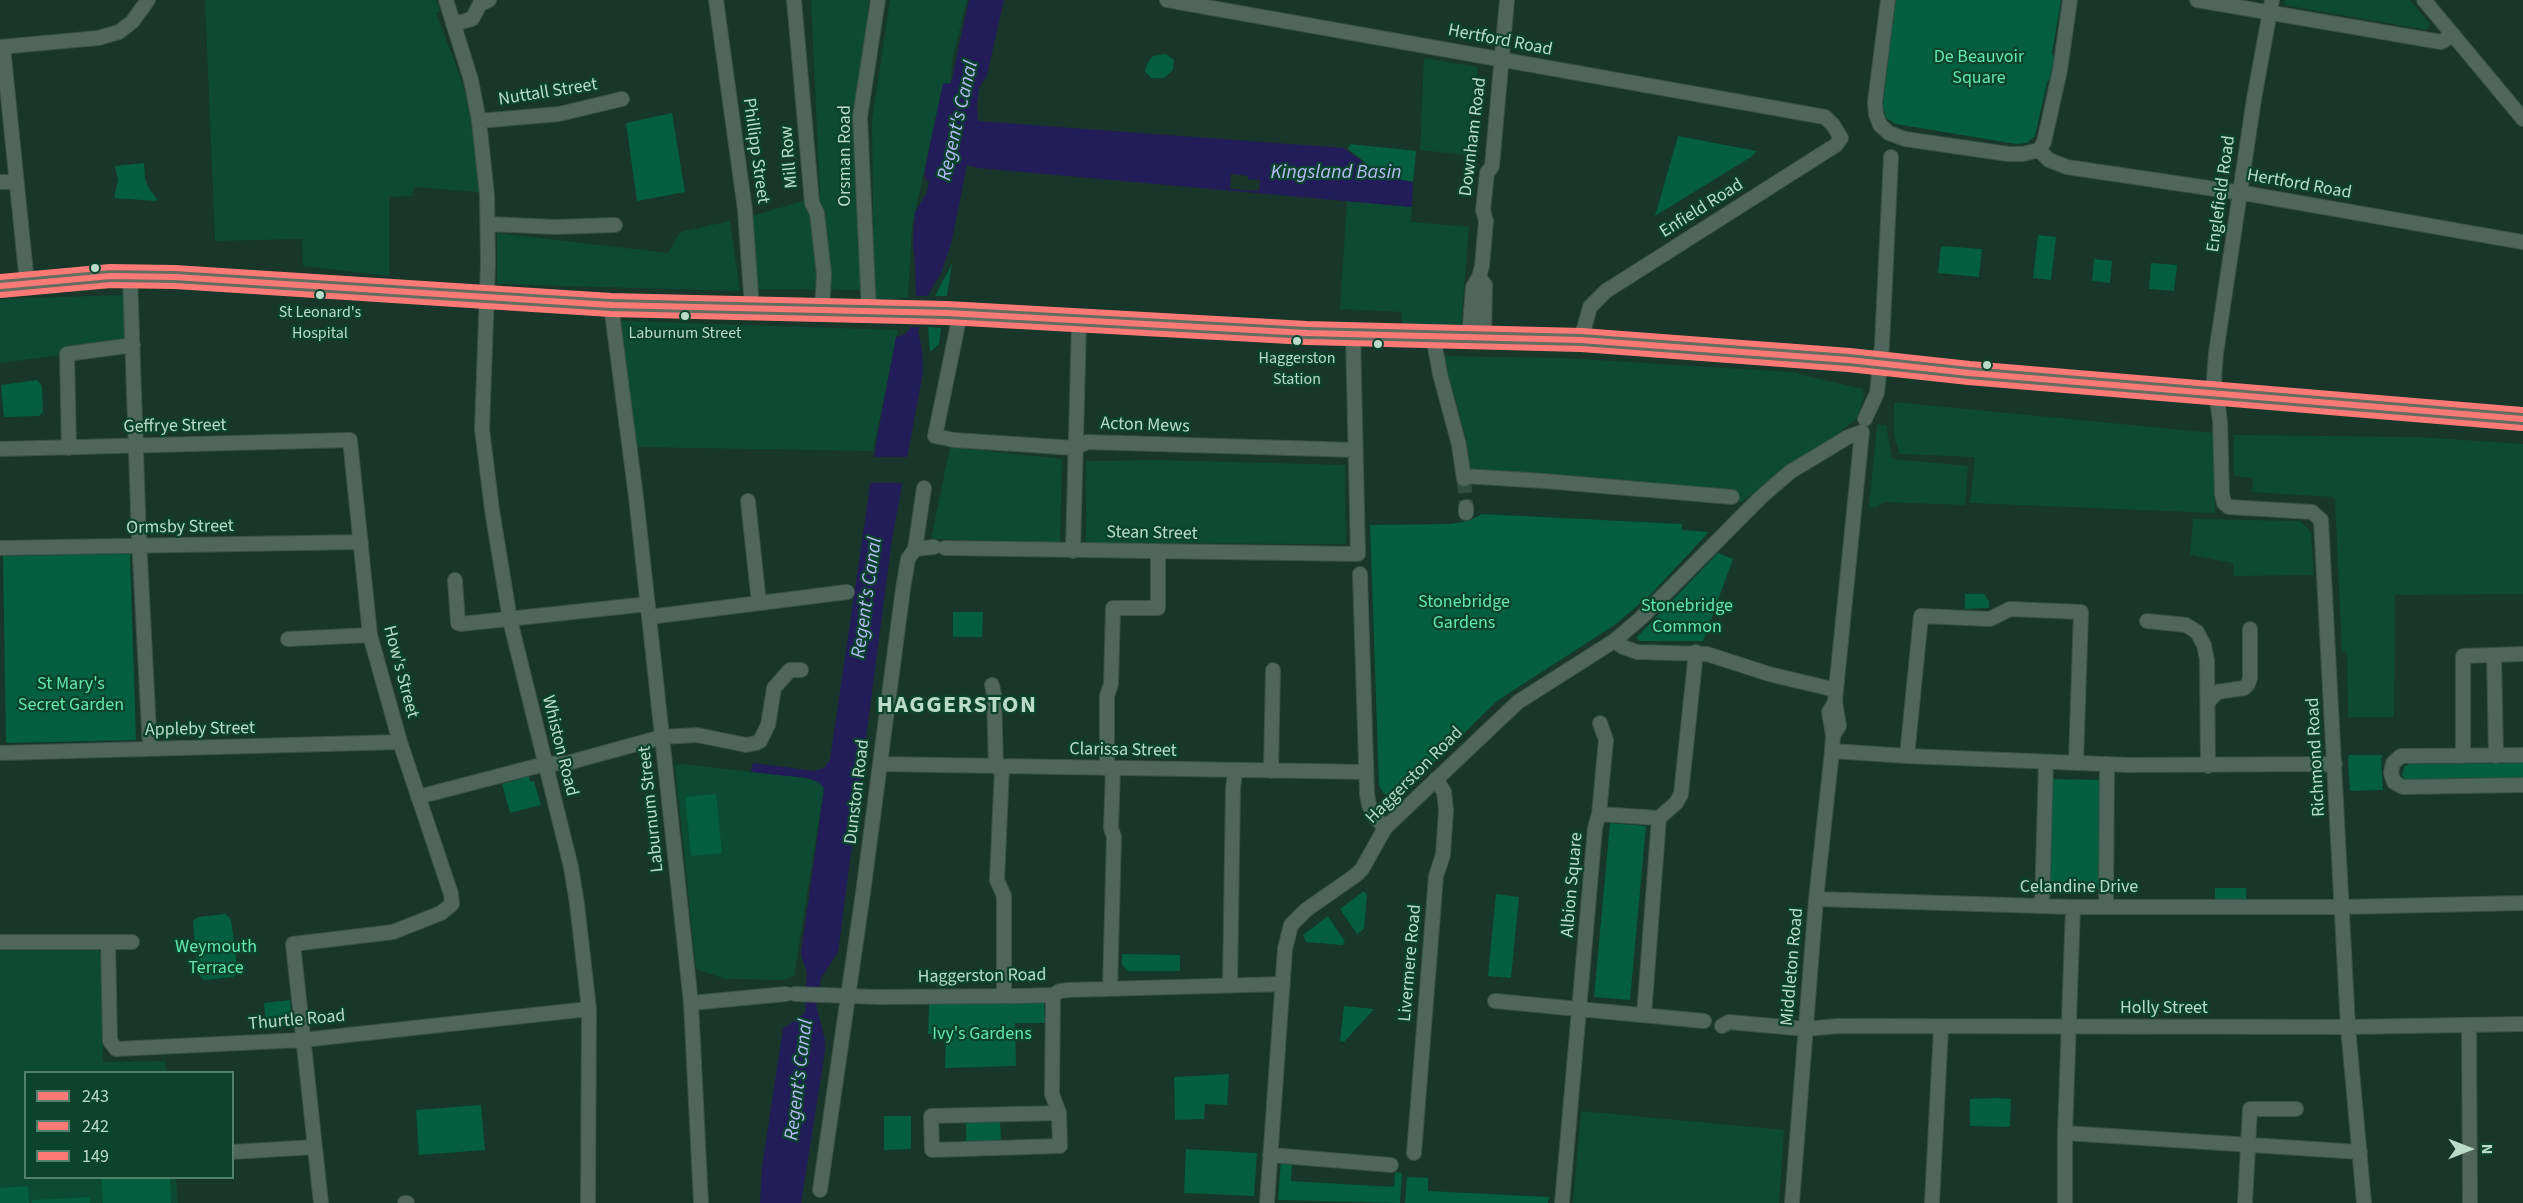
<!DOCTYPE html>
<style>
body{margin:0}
#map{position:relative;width:2523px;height:1203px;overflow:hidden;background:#18362a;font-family:"Source Sans 3",sans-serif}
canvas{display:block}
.legend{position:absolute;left:24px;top:1071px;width:210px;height:108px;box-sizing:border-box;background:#0b432d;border:2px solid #51806c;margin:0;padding:8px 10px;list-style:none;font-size:18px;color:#badbca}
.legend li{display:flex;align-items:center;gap:12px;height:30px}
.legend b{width:30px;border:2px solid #51806c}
.north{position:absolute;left:2439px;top:1119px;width:60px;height:60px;-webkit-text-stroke:4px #0b432d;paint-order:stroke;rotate:90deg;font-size:16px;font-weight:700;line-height:24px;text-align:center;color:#badbca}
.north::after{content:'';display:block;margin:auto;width:21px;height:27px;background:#badbca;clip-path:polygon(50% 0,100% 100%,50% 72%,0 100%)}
</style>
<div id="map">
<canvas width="2523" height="1203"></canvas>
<ul class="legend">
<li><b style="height:8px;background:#fc7a76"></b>243</li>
<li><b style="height:8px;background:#fc7a76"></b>242</li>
<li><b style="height:8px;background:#fc7a76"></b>149</li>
</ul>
<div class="north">N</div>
</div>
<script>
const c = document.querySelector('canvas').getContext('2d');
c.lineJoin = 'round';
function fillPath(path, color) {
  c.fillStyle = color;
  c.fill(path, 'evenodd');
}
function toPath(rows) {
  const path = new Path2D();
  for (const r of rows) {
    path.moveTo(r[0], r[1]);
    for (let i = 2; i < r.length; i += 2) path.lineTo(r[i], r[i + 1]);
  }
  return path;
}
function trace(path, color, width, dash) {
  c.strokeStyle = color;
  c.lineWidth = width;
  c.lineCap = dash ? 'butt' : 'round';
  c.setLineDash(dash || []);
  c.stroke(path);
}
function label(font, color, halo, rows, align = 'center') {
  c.font = font + ' "Source Sans 3",sans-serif';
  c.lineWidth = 4.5;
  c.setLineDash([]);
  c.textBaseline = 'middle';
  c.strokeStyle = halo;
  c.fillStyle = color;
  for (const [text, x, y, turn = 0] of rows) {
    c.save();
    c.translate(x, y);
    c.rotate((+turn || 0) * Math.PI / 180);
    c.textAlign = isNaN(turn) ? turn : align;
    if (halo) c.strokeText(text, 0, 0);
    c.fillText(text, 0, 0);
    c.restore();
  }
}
fillPath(toPath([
 [205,0,436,0,440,12,436,13,463,84,472,124,479,192,414,187,412,196,389,197,389,276,303,266,302,239,215,241],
 [811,0,869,0,857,117,866,290,757,289,752,216,820,196],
 [890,0,967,0,952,60,951,83,943,84,912,226,908,298,874,300,872,120],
 [2285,0,2410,0,2430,24,2427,30,2284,5],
 [1424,58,1478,67,1466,155,1420,150],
 [1347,201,1412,207,1411,222,1469,227,1461,327,1402,326,1402,312,1340,309],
 [730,221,740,291,497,284,497,233,668,253,680,232],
 [125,295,125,347,0,363,0,299],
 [621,321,898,330,873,451,636,447],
 [1443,356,1563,358,1791,372,1863,389,1864,396,1857,418,1835,436,1771,479,1742,502,1472,475,1466,437],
 [1894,402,2214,433,2215,513,1970,503,1975,457,1899,454,1894,434],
 [1877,424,1886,426,1892,459,1968,466,1965,505,1884,502,1877,507,1869,507],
 [2234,435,2418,437,2523,444,2523,594,2395,595,2394,717,2348,717,2347,652,2342,652,2335,500,2332,497,2252,492,2253,478,2234,476],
 [950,447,1062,459,1060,543,931,539],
 [1158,460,1345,465,1346,544,1086,543,1086,461],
 [2193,519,2300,521,2311,532,2314,575,2234,576,2233,563,2190,555],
 [682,764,807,778,819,782,824,788,794,976,783,980,725,979,696,969,675,765],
 [25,948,97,948,101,953,103,1062,165,1061,166,1072,26,1072,26,1178,176,1178,178,1203,0,1203,0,949],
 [1581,1111,1784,1130,1779,1203,1573,1203]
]), '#0d4a33');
fillPath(toPath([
 [1896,0,2061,0,2052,53,2054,57,2050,79,2047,82,2035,136,2027,143,2016,144,1896,124,1886,118,1883,106,1889,54,1887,53,1889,29,1893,26],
 [1166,54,1174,60,1173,70,1164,78,1151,78,1145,71,1148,62,1153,56],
 [672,113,685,192,637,201,626,123],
 [1678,136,1757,151,1751,157,1655,216],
 [1350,144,1416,151,1413,182,1382,176,1348,149],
 [144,163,145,178,148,187,157,199,156,201,114,198,118,180,115,166],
 [2038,235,2056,237,2051,280,2033,278],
 [1941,246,1982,249,1979,277,1938,273],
 [2094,259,2112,261,2110,283,2092,281],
 [2151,263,2177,265,2174,291,2149,289],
 [952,264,947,296,935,296],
 [928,327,941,328,939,344,930,352],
 [37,380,42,386,43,412,39,416,4,417,1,385],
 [1482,514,1682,524,1682,530,1709,532,1651,594,1616,624,1497,701,1402,794,1397,796,1384,794,1379,786,1370,525,1450,524,1468,521],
 [1718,553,1733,559,1703,641,1640,641,1636,638],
 [130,554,136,740,6,743,3,556],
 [1965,594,1984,594,1989,601,1989,608,1965,609],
 [953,612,983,612,982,637,953,637],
 [2352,755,2383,755,2381,759,2383,790,2350,791,2348,760,2349,755],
 [2523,763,2523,779,2406,781,2402,775,2404,767,2409,764],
 [529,776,530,781,534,781,541,805,510,813,502,784],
 [2053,779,2103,780,2100,889,2050,887],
 [716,794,722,853,691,856,685,797],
 [1610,823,1646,826,1630,1000,1594,997],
 [2215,888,2246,888,2246,899,2215,899],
 [1364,891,1367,895,1364,929,1357,934,1340,909],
 [1496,894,1519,897,1511,978,1488,976],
 [225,914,231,919,238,973,233,977,204,980,197,973,193,921,198,917],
 [1328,916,1345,942,1342,945,1306,942,1303,935],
 [1122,954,1180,955,1180,971,1128,971,1122,965],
 [290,1000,292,1025,266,1028,264,1003],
 [1044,1003,1045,1023,1015,1023,1016,1066,945,1068,946,1035,928,1034,929,1004],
 [1344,1006,1374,1009,1344,1042,1340,1041],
 [1229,1074,1227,1105,1205,1104,1204,1119,1175,1120,1174,1077],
 [1997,1098,2011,1099,2010,1127,1970,1126,1970,1099],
 [481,1105,485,1150,419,1155,416,1110],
 [884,1116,911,1116,911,1149,884,1150],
 [1000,1122,1001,1142,966,1143,966,1123],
 [1186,1149,1257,1153,1254,1196,1184,1193],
 [1281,1160,1292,1161,1291,1181,1394,1187,1395,1172,1402,1173,1400,1203,1278,1200],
 [1407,1177,1428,1178,1428,1191,1549,1197,1548,1203,1405,1203],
 [101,1178,170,1178,171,1203,103,1203],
 [28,1186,29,1203,0,1203,0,1188],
 [90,1197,90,1203,32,1203,32,1200]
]), '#045e40');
fillPath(toPath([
 [969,0,1004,0,987,75,979,88,977,106,978,121,1344,148,1382,176,1413,182,1412,207,978,168,967,165,951,244,941,273,929,293,918,332,922,349,923,372,892,539,838,952,821,978,816,1005,825,1040,825,1051,801,1203,760,1203,762,1167,783,1029,805,1013,807,973,801,954,824,789,819,782,807,778,751,772,753,763,815,771,824,768,830,760,877,438,896,337,904,335,909,330,916,297,915,260,913,243,915,212,927,193,929,181,925,179,925,169,933,131,943,84,951,83]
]), '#221d59');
fillPath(toPath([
 [1231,174,1248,176,1248,179,1260,180,1259,191,1230,189],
 [912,296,932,296,923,327,907,327],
 [870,457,909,457,905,483,866,483]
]), '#18362a');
trace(toPath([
 [1464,479,1466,507]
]), '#304f42', 14, [14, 7]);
const minor = toPath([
 [446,0,471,80,479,121,487,195,488,263,482,429,492,510,510,620,571,867,577,904,589,1009,588,1203],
 [716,0,745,210,752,308],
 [794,0,812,203,817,213,824,274,822,310],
 [1167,0,1825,117,1833,125,1841,138,1836,145,1606,291,1590,307,1581,340],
 [1888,0,1875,102,1876,114,1880,125,1889,133,1905,139,2008,154,2023,154,2039,150,2044,142,2060,70,2070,0],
 [2197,0,2441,42,2453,35],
 [2272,0,2254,99,2216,353,2214,379,2220,421,2222,494,2224,503,2229,507,2312,512,2321,520,2348,1027,2364,1203],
 [2424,0,2523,119],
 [453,24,472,19,480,4,489,0],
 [0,47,98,38,119,32,132,22,148,0],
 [3,47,27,283],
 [479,121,559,114,622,99],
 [2039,150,2049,160,2067,167,2249,194,2523,242],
 [0,182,16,182],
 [489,224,555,227,615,225],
 [130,276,139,539,150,749],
 [1479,277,1485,285,1484,337],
 [611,305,636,497,691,1003,701,1203],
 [869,312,860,117,878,0],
 [960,314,935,436,954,440,1075,448,1087,442,1356,450],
 [1433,336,1440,374,1459,445,1464,479],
 [1469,337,1473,287,1479,277,1482,266,1486,221,1483,210,1487,173,1492,166,1507,0],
 [1865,419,1877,393,1882,345,1891,157],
 [69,448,67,354,133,345],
 [0,449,350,440,370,635,400,742,451,894,452,904,441,913,393,932,293,944,321,1203],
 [1464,476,1544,481,1732,497],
 [748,501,759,603],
 [1466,507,1466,513],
 [0,548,361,542],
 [945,548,1358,554,1353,334],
 [915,549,934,547],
 [1073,551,1079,322],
 [1360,574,1367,794,1369,805,1374,816,1385,828],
 [455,580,458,623,461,624,648,604],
 [649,617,847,592],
 [2147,621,2186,625,2197,632,2204,645,2207,660,2208,766],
 [288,639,370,635],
 [1614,641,1623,647,1637,652,1707,654,1769,674,1836,690],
 [2494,655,2496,756],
 [992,685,994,694,996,767],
 [2208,702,2217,692,2244,688,2248,684,2250,678,2250,629],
 [1832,751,1907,756,2129,765,2335,764],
 [0,753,400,742],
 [2523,755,2401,756,2393,763,2391,773,2394,782,2403,787,2523,785],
 [1907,756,1921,616,1990,619,2010,609,2081,612,2076,762],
 [2463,756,2463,656,2523,654],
 [880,764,1366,772],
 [1002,767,997,880,1004,896,1004,996],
 [1107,769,1107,696,1111,684,1113,608,1158,608,1158,552],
 [1271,771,1273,670],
 [418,797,545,764,567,763,662,737,697,735,746,745,756,743,760,741,768,725,774,688,790,670,801,670],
 [1599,814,1659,818,1644,1015],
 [1659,818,1676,803,1681,794,1696,652],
 [1816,899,2073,907,2342,907,2523,903],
 [2042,906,2046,762],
 [2106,906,2107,764],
 [0,942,132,942],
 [108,942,110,1041,116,1049,302,1040,589,1009],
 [1230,984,1233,789,1235,771],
 [1110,989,1114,837,1111,828,1113,769],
 [795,994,878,997,1018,996,1053,995,1060,991,1069,990,1283,984],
 [1053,995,1052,1094,1059,1113,1060,1146,932,1150,931,1116,1059,1113],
 [1495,1001,1704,1021],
 [691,1003,786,994],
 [2469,1025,2470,1203],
 [1722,1026,1729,1022,1806,1029,1838,1026,2348,1027,2523,1024],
 [2065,1133,2360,1152],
 [232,1152,314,1147],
 [1414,1153,1436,876,1443,855,1446,810,1444,792,1436,779],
 [1270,1155,1391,1165],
 [820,1190,863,893,903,589,908,559,915,549,924,488],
 [2245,1202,2250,1109,2296,1109],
 [405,1203,407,1203],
 [1267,1203,1285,949,1291,925,1306,910,1356,875,1362,869,1385,828,1518,702,1614,641,1641,618,1760,498,1790,472,1848,437,1862,432,1836,690,1835,702,1839,726,1833,735],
 [1562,1203,1595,828,1599,814,1606,740,1600,723],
 [1792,1203,1816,899,1832,751,1833,735,1829,712,1835,702],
 [1932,1203,1941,1028],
 [2065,1203,2065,1133,2073,907]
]);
const highway = toPath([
 [0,286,111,276,175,277,611,305,947,313,1307,333,1581,340,1849,360,1969,373,2523,419]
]);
trace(minor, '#3a5247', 16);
trace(highway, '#3a5247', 22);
trace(minor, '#4e665b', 14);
trace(highway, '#646d61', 20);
trace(toPath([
 [0,286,111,276,175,277,611,305,947,313,1307,333,1581,340,1849,360,1969,373,2523,419]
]), '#fc7a76', 6);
trace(toPath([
 [1,295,111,285,175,286,610,314,947,322,1307,342,1581,349,1848,369,1968,382,2522,428]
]), '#fc7a76', 6);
trace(toPath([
 [0,277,110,267,175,268,611,296,947,304,1307,324,1582,331,1850,351,1970,364,2523,410]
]), '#fc7a76', 6);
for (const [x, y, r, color] of [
 [95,268,5,"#badbca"],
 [320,295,5,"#badbca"],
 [685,316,5,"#badbca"],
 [1297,341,5,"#badbca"],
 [1378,344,5,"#badbca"],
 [1987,365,5,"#badbca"]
]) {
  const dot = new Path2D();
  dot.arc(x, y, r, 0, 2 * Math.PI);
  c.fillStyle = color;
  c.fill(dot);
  trace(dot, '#0b432d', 2);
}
label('16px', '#badbca', '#0b432d', [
 ["St Leonard's",320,313],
 ["Hospital",320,334],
 ["Laburnum Street",685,334],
 ["Haggerston",1297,359],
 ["Station",1297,380]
]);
label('18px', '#badbca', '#0b432d', [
 ["Hertford Road",1500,41,11],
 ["Nuttall Street",548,93,-9],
 ["Downham Road",1474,137,-83],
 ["Phillipp Street",755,151,82],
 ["Orsman Road",846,156,-90],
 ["Mill Row",790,157,-95],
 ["Hertford Road",2299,185,10],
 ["Englefield Road",2222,194,-82],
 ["Enfield Road",1702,209,-32],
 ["Acton Mews",1145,426,2],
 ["Geffrye Street",175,427,-1],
 ["Ormsby Street",180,528,-1],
 ["Stean Street",1152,534,1],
 ["How's Street",400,672,75],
 ["Appleby Street",200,730,-1],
 ["Whiston Road",559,746,76],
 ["Clarissa Street",1123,751,1],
 ["Richmond Road",2317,757,-93],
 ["Haggerston Road",1415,776,-45],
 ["Dunston Road",858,792,-83],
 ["Laburnum Street",652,809,-96],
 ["Albion Square",1573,885,-85],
 ["Celandine Drive",2079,888],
 ["Livermere Road",1411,963,-85],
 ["Middleton Road",1793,967,-85],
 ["Haggerston Road",982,977,-1],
 ["Holly Street",2164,1009],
 ["Thurtle Road",297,1021,-5]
]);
label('18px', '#65e8ae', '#0b432d', [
 ["De Beauvoir",1979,58],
 ["Square",1979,79],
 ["Stonebridge",1464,603],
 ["Gardens",1464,624],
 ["Stonebridge",1687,607],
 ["Common",1687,628],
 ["St Mary's",71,685],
 ["Secret Garden",71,706],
 ["Weymouth",216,948],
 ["Terrace",216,969],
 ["Ivy's Gardens",982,1035]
]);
label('italic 20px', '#b8bcf8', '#0b432d', [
 ["Regent's Canal",959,121,-77],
 ["Kingsland Basin",1336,174],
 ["Regent's Canal",868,598,-82],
 ["Regent's Canal",800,1080,-83]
]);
c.letterSpacing = '1.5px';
label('bold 24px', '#badbca', '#0b432d', [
 ["HAGGERSTON",957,707]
]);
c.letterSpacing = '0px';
</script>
